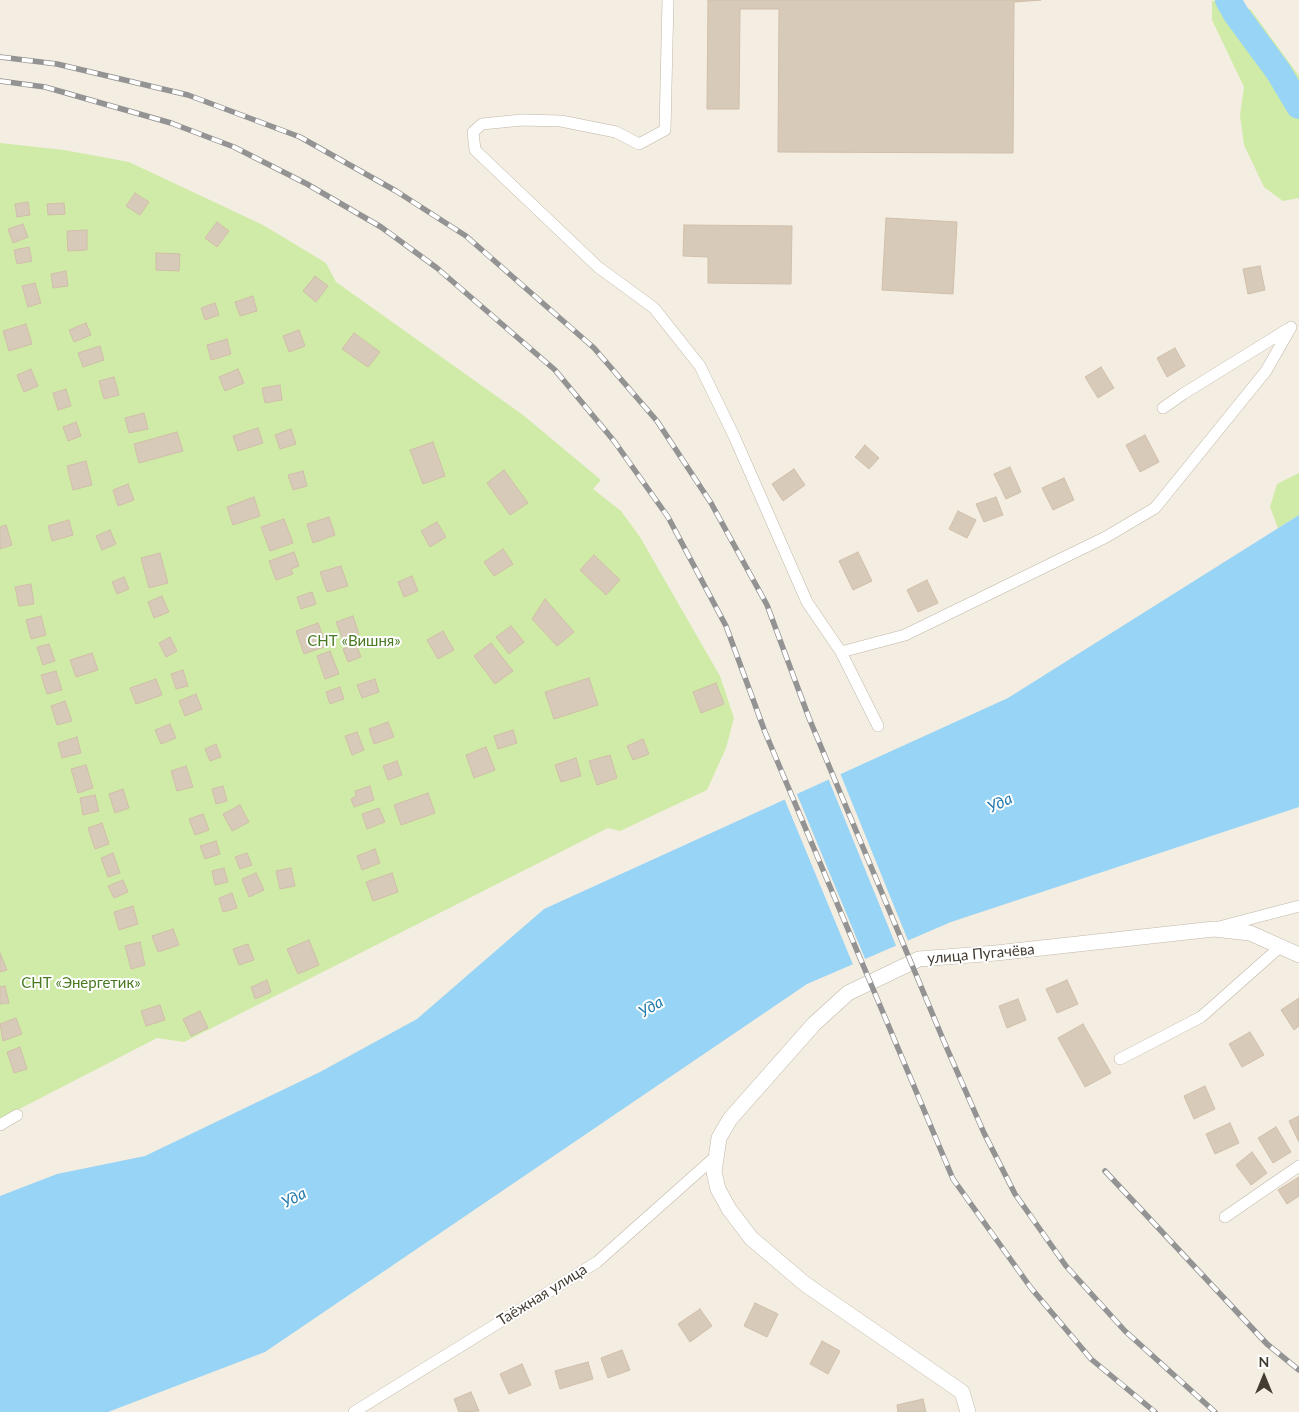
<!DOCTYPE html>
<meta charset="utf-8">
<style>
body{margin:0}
#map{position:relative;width:1299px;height:1412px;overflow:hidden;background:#f3ede2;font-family:Lato,sans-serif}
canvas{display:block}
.north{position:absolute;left:1239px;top:1352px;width:50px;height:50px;-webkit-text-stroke:4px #fff;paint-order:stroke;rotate:0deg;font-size:14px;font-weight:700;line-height:20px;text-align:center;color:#443c32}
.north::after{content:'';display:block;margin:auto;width:18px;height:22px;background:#443c32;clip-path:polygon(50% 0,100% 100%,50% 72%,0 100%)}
</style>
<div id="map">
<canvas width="1299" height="1412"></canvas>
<div class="north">N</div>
</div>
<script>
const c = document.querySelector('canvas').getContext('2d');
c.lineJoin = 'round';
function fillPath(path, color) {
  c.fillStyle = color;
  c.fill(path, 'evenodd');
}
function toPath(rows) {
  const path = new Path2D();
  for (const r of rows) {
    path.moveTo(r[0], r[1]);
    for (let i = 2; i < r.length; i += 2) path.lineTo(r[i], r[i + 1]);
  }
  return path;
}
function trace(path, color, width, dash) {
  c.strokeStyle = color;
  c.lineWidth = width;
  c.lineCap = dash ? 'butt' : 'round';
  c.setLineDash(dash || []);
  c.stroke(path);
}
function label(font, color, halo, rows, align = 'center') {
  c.font = font + ' Lato,sans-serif';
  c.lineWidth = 4;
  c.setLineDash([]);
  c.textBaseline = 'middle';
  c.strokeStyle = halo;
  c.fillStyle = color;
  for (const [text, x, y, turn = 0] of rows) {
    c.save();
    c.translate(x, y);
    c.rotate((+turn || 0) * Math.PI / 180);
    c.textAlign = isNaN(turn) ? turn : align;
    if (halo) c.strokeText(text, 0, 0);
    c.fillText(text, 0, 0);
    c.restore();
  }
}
fillPath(toPath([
 [1232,0,1251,10,1299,76,1299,198,1283,201,1264,187,1244,145,1240,115,1244,87,1212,20,1212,1],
 [0,143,64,150,129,162,263,225,326,263,336,282,523,415,601,480,593,489,621,511,640,537,720,676,734,718,726,748,707,790,620,831,608,828,184,1042,157,1038,0,1119],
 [1299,473,1299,515,1278,528,1270,507,1277,484]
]), '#d0eba7');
fillPath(toPath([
 [1299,515,1299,807,951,922,807,984,265,1352,108,1412,0,1412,0,1196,57,1174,145,1156,320,1072,417,1019,544,909,1008,698]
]), '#98d4f5');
fillPath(toPath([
 [840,773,909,943,897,948,828,778],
 [796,792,866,961,854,967,784,798]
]), '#f3ede2');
trace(toPath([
 [1228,0,1236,14,1278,71,1299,106]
]), '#98d4f5', 26);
const building = toPath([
 [708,0,1041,0,1014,2,1013,153,778,152,779,9,740,9,739,109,707,109,708,0],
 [135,193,149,202,140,215,126,206,135,193],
 [28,202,30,215,17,217,15,204,28,202],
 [64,203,65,214,48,215,47,204,64,203],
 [886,218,957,222,953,294,882,290,886,218],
 [217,222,229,231,217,247,205,238,217,222],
 [23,224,28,237,13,243,8,229,23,224],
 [684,225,792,226,791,284,708,283,708,257,683,256,684,225],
 [87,230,87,250,68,251,67,231,87,230],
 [29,247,32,261,17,264,14,250,29,247],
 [156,253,180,254,179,271,156,270,156,253],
 [1260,266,1265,290,1248,294,1243,269,1260,266],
 [66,271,68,286,53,288,51,274,66,271],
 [315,276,328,286,316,302,303,291,315,276],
 [35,283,41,303,28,307,22,286,35,283],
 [253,296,257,311,240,316,235,302,253,296],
 [215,303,219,315,205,320,201,308,215,303],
 [86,323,91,335,74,342,69,330,86,323],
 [26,324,32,344,9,351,3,331,26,324],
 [299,330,305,346,289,352,283,336,299,330],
 [354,333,380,352,368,367,342,349,354,333],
 [227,339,231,354,211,360,207,345,227,339],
 [100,346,104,360,83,367,78,353,100,346],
 [1175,348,1185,366,1167,377,1157,358,1175,348],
 [1101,367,1114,388,1098,398,1085,377,1101,367],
 [31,369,38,386,24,392,17,375,31,369],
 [238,369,244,383,225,391,219,377,238,369],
 [114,377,119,395,104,399,99,381,114,377],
 [280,385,282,400,265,403,262,388,280,385],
 [66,389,71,406,58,410,53,393,66,389],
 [144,413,148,429,129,433,125,418,144,413],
 [76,422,81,436,68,441,63,427,76,422],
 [258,428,263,443,238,451,233,436,258,428],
 [291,429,296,444,280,449,275,435,291,429],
 [177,432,183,451,139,463,134,444,177,432],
 [1145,435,1159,462,1140,472,1126,445,1145,435],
 [433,442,445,476,423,484,410,450,433,442],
 [865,445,879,458,869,469,855,457,865,445],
 [86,461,92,485,73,490,67,466,86,461],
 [1010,467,1021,492,1006,499,994,474,1010,467],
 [794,469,805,485,783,501,772,484,794,469],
 [504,470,528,503,510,515,487,483,504,470],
 [303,471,307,486,293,490,288,475,303,471],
 [1064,478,1074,500,1053,510,1042,488,1064,478],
 [128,484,134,500,118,506,113,490,128,484],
 [254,497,260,516,233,525,227,507,254,497],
 [996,497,1003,515,984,522,976,504,996,497],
 [958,511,976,520,967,538,949,529,958,511],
 [329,517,335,535,313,543,307,524,329,517],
 [284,519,293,543,270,551,261,527,284,519],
 [69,520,73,535,52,541,48,526,69,520],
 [437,522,446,537,430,547,421,531,437,522],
 [6,525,12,545,0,549,0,527,6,525],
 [110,530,116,544,102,550,96,536,110,530],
 [503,549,513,564,494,576,484,562,503,549],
 [294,552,299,566,291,569,293,574,276,580,269,561,294,552],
 [858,552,872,581,853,590,839,561,858,552],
 [160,553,168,583,149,588,141,558,160,553],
 [594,555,620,580,606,595,580,570,594,555],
 [341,566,348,586,327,592,320,572,341,566],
 [412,576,418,591,404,597,398,582,412,576],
 [124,577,129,589,117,594,112,582,124,577],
 [927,580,938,603,918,612,907,590,927,580],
 [31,584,34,604,19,606,15,587,31,584],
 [312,592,316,604,301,609,297,597,312,592],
 [162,596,169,612,154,618,148,602,162,596],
 [545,599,574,632,557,646,532,619,545,599],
 [41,616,46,635,31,639,26,620,41,616],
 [353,616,359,634,343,640,336,622,353,616],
 [318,623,327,646,304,654,296,631,318,623],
 [511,626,524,642,509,654,496,637,511,626],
 [443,631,454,650,438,659,427,640,443,631],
 [170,637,177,651,166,657,159,643,170,637],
 [491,643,513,671,495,684,474,656,491,643],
 [49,644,55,661,43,665,37,647,49,644],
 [356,644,361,657,348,662,343,649,356,644],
 [330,651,339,674,325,679,317,656,330,651],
 [92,653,98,670,76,677,70,660,92,653],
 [183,670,188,686,176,689,171,674,183,670],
 [56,671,62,690,47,694,41,675,56,671],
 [589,678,598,705,554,719,545,692,589,678],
 [156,679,162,695,136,704,130,688,156,679],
 [375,679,379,692,362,698,357,685,375,679],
 [716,683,724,704,701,713,693,692,716,683],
 [340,687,344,699,330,704,326,692,340,687],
 [196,694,202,709,185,716,179,701,196,694],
 [65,701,72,721,57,725,51,706,65,701],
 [388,722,394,737,374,744,369,729,388,722],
 [170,724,176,738,161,744,155,730,170,724],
 [513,730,517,743,498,749,494,736,513,730],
 [357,732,364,750,352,755,345,736,357,732],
 [77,737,81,753,62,758,58,743,77,737],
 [643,739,649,754,633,760,627,746,643,739],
 [216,744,221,757,210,761,205,749,216,744],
 [486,747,495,770,474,778,466,755,486,747],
 [610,755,617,778,597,785,589,761,610,755],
 [576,758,581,776,561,782,555,765,576,758],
 [397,761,402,775,388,780,383,766,397,761],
 [86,765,93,788,78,793,71,769,86,765],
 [186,766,193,787,177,791,171,771,186,766],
 [223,786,227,801,216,804,212,789,223,786],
 [370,786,374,800,354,807,351,799,356,796,355,791,370,786],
 [123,789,129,808,115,813,109,794,123,789],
 [428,793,435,813,401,825,394,805,428,793],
 [95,795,99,811,83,815,80,798,95,795],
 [240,805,249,822,232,831,223,814,240,805],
 [379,808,385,822,367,829,362,814,379,808],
 [203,814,209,830,195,835,189,819,203,814],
 [102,823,109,844,95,849,88,828,102,823],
 [216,841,220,854,205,859,200,846,216,841],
 [375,849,380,863,362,870,357,856,375,849],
 [113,853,120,873,108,877,101,858,113,853],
 [247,853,252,865,240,869,235,857,247,853],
 [224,868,228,882,215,885,212,871,224,868],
 [291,868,295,886,280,889,276,871,291,868],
 [256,873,264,890,249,897,242,879,256,873],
 [392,873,398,892,373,901,366,882,392,873],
 [123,880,128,892,114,898,108,886,123,880],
 [232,893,237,908,223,912,219,898,232,893],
 [133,906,138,924,119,930,114,912,133,906],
 [173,929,179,945,158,952,152,936,173,929],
 [309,940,319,965,298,974,287,949,309,940],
 [140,942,145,965,131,969,125,946,140,942],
 [248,944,254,960,239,965,233,949,248,944],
 [0,953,7,970,0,972,0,953],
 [267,980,271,992,255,999,251,987,267,980],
 [1067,980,1078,1004,1057,1013,1046,989,1067,980],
 [5,986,9,1003,0,1004,0,987,5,986],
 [1299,998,1299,1026,1294,1030,1281,1010,1299,998],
 [1018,999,1026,1020,1007,1028,999,1006,1018,999],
 [160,1005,165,1020,146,1026,141,1011,160,1005],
 [200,1011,208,1028,191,1036,183,1019,200,1011],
 [16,1018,22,1034,3,1041,0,1024,16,1018],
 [1083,1024,1111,1073,1085,1087,1058,1038,1083,1024],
 [1250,1032,1264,1055,1242,1067,1229,1044,1250,1032],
 [20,1047,27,1069,14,1073,7,1052,20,1047],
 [1205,1086,1215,1109,1194,1119,1184,1096,1205,1086],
 [1299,1116,1299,1142,1289,1121,1299,1116],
 [1230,1123,1239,1143,1215,1154,1206,1134,1230,1123],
 [1276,1127,1291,1152,1273,1163,1258,1138,1276,1127],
 [1252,1152,1267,1173,1251,1185,1236,1165,1252,1152],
 [1299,1177,1299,1196,1287,1204,1278,1190,1299,1177],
 [755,1303,778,1314,767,1337,744,1326,755,1303],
 [700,1309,712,1326,690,1342,678,1324,700,1309],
 [822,1341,840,1351,828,1374,810,1364,822,1341],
 [622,1350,630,1370,608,1378,601,1358,622,1350],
 [588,1362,593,1379,560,1389,555,1371,588,1362],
 [522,1364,531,1385,509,1394,500,1374,522,1364],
 [471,1392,479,1411,459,1412,454,1399,471,1392],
 [923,1399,926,1412,898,1412,897,1405,923,1399]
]);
fillPath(building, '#d8cab9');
trace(building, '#d0bfa9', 1);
const minor = toPath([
 [668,0,665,130,639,144,616,132,561,121,522,120,482,124,473,132,475,150,598,267,654,308,700,366,734,436,807,602,841,652,878,726],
 [1163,408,1183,394,1288,329],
 [841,652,905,635,1106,537,1155,508,1266,371,1291,327],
 [1219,927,1299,906],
 [1120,1059,1201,1017,1280,947],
 [0,1125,17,1115],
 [1225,1217,1299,1166],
 [354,1412,597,1262,715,1157]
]);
const tertiary = toPath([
 [968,1412,962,1392,805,1284,751,1238,729,1209,718,1189,714,1172,719,1138,730,1119,814,1024,848,993,919,959,996,953,1214,929,1250,933,1299,955]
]);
trace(minor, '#c1b7a7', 12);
trace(tertiary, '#c1b7a7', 16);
trace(minor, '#fff', 11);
trace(tertiary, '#fff', 15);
const rail = toPath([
 [0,57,57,64,188,95,300,137,396,191,466,236,594,348,657,421,711,503,767,605,809,718,945,1044,984,1133,1015,1194,1066,1266,1125,1331,1215,1412],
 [0,81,45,87,171,123,234,147,307,184,381,227,437,268,555,370,614,441,668,517,726,626,765,732,953,1179,1031,1288,1091,1359,1155,1412],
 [1105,1171,1267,1344,1299,1370]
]);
trace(rail, '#939393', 5.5);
trace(rail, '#fff', 4, [11]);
label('15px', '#487a22', '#fff', [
 ["СНТ «Вишня»",354,641],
 ["СНТ «Энергетик»",81,983]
]);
label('15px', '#443c32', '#fff', [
 ["улица Пугачёва",981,954,-5],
 ["Таёжная улица",542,1295,-32]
]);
label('italic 16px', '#237baf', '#fff', [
 ["Уда",1000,803,-25],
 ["Уда",651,1007,-31],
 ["Уда",294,1198,-27]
]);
</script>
